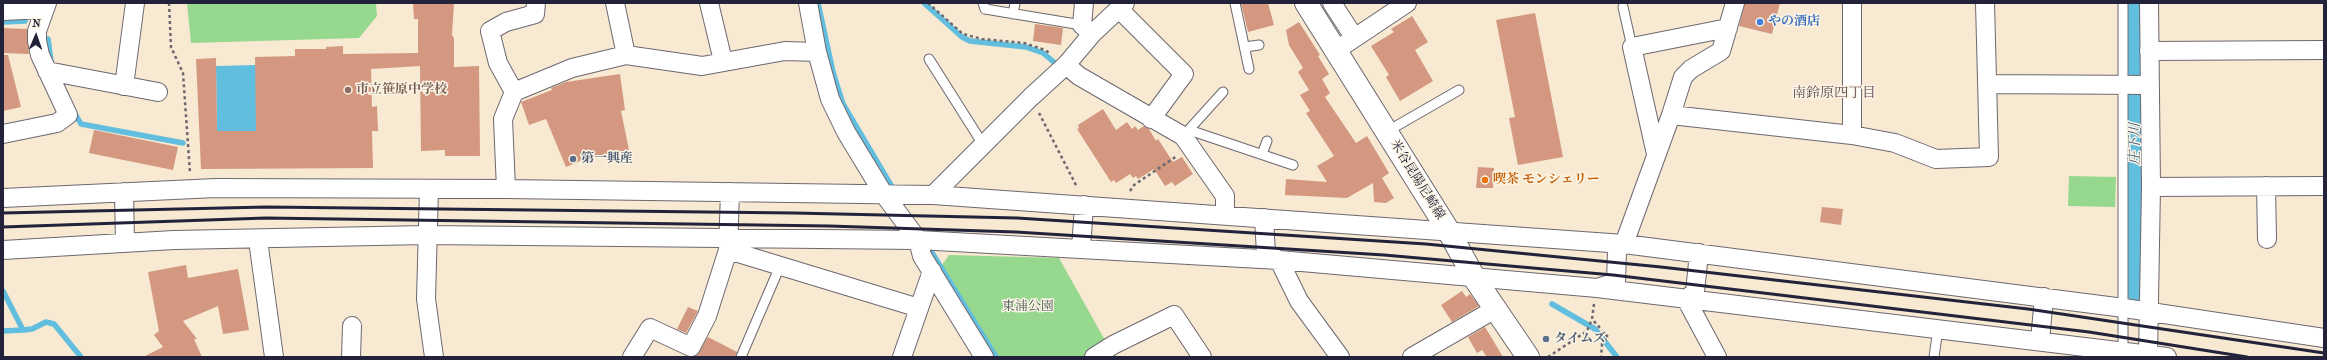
<!DOCTYPE html>
<meta charset="utf-8">
<style>
body{margin:0}
#map{position:relative;width:2327px;height:360px;overflow:hidden;background:#f7e9d2;font-family:"IM FELL French Canon",serif}
canvas{display:block}
.frame{position:absolute;inset:0;border:4px solid #22223b;pointer-events:none}
.north{position:absolute;left:16px;top:16px;width:40px;height:40px;-webkit-text-stroke:3px #fcf5e5;paint-order:stroke;rotate:2deg;font-size:11px;font-weight:700;line-height:16px;text-align:center;color:#22223b}
.north::after{content:'';display:block;margin:auto;width:14px;height:18px;background:#22223b;clip-path:polygon(50% 0,100% 100%,50% 72%,0 100%)}
</style>
<div id="map">
<canvas width="2327" height="360"></canvas>
<div class="frame"></div>
<div class="north">N</div>
</div>
<script>
const c = document.querySelector('canvas').getContext('2d');
c.lineJoin = 'round';
function fillPath(path, color) {
  c.fillStyle = color;
  c.fill(path, 'evenodd');
}
function toPath(rows) {
  const path = new Path2D();
  for (const r of rows) {
    path.moveTo(r[0], r[1]);
    for (let i = 2; i < r.length; i += 2) path.lineTo(r[i], r[i + 1]);
  }
  return path;
}
function trace(path, color, width, dash) {
  c.strokeStyle = color;
  c.lineWidth = width;
  c.lineCap = dash ? 'butt' : 'round';
  c.setLineDash(dash || []);
  c.stroke(path);
}
function label(font, color, halo, rows, align = 'center') {
  c.font = font + ' "IM FELL French Canon","Noto Serif JP",serif';
  c.lineWidth = 3;
  c.setLineDash([]);
  c.textBaseline = 'middle';
  c.strokeStyle = halo;
  c.fillStyle = color;
  for (const [text, x, y, turn = 0] of rows) {
    c.save();
    c.translate(x, y);
    c.rotate((+turn || 0) * Math.PI / 180);
    c.textAlign = isNaN(turn) ? turn : align;
    if (halo) c.strokeText(text, 0, 0);
    c.fillText(text, 0, 0);
    c.restore();
  }
}
fillPath(toPath([
 [187,3,376,3,377,16,359,38,191,43],
 [2069,176,2116,177,2115,207,2068,206],
 [949,255,1059,258,1106,342,1082,357,998,357,942,265]
]), '#97d88f');
fillPath(toPath([
 [256,65,256,131,217,131,216,66]
]), '#61bedf');
trace(toPath([
 [818,3,833,72,843,104,895,192],
 [924,3,962,37,970,41,1026,47,1043,53,1055,63],
 [3,22,25,21],
 [48,39,51,61],
 [73,110,81,124,183,143],
 [926,243,996,357],
 [3,291,23,330,32,329,46,322,54,324,81,357],
 [1552,304,1595,329,1617,357],
 [3,331,23,330]
]), '#61bedf', 5.5);
trace(toPath([
 [2136,284,2136,3]
]), '#61bedf', 32);
fillPath(toPath([
 [413,3,454,3,452,35,454,38,454,67,479,66,480,156,445,156,445,150,421,151,420,66,371,69,372,107,377,106,378,131,372,131,373,168,201,169,196,59,216,58,217,131,256,131,255,57,295,56,295,49,326,49,326,47,343,46,343,54,418,53,418,19,414,19],
 [1241,3,1268,3,1274,25,1248,32],
 [1745,3,1780,3,1772,34,1739,26],
 [1535,13,1563,157,1518,165,1509,118,1515,117,1496,20],
 [1412,16,1428,42,1415,50,1433,81,1400,101,1386,77,1389,75,1371,46,1394,32,1391,29],
 [1299,22,1320,55,1318,56,1329,74,1322,79,1330,93,1325,97,1356,143,1367,136,1389,173,1382,178,1394,198,1386,203,1374,202,1373,183,1347,198,1285,195,1286,179,1327,182,1317,166,1334,156,1306,113,1310,111,1300,95,1309,90,1298,72,1303,68,1289,45,1286,30],
 [1035,24,1063,28,1061,45,1033,41],
 [3,28,27,29,29,54,3,53],
 [3,55,8,55,21,107,3,111],
 [620,74,625,110,621,111,629,150,587,158,566,167,546,119,529,125,521,102,552,90,551,88,566,82],
 [1103,109,1116,130,1127,122,1132,129,1135,126,1138,130,1144,126,1149,129,1156,141,1158,139,1173,162,1182,157,1193,174,1175,186,1172,182,1165,186,1154,169,1138,179,1136,176,1133,178,1130,174,1116,183,1114,180,1111,182,1077,129,1079,128,1078,125],
 [94,130,178,147,173,170,89,153],
 [1478,167,1494,168,1493,188,1476,188],
 [1822,207,1843,209,1841,225,1820,222],
 [186,265,188,278,238,269,249,330,223,334,218,306,183,321,197,339,194,339,202,357,143,357,163,347,154,335,159,331,148,272],
 [1462,291,1466,297,1470,294,1479,306,1452,322,1441,305],
 [688,307,698,311,686,333,677,329],
 [1485,327,1503,357,1487,357,1482,350,1477,353,1468,337],
 [708,337,737,352,735,357,695,357]
]), '#d3987f');
const service = toPath([
 [983,3,985,9,1082,25],
 [1235,3,1249,69],
 [1623,7,1632,47],
 [1013,14,1015,3],
 [1245,47,1259,45],
 [929,59,984,146],
 [1189,130,1293,165],
 [1386,132,1459,90],
 [1185,134,1223,92],
 [1262,154,1267,141],
 [2123,354,2123,3],
 [741,357,780,266],
 [1934,357,1938,329]
]);
const minor = toPath([
 [615,3,626,55,702,66,785,51,817,52],
 [709,3,723,61],
 [808,3,817,52,830,99,846,132,883,193,918,240,922,256,984,357],
 [1084,3,1082,25,1092,34],
 [1332,3,1354,37],
 [1852,3,1852,135],
 [1119,9,1184,74,1151,119],
 [3,11,44,9],
 [1335,51,1407,3],
 [2149,51,2324,50],
 [1066,65,1079,76,1183,136,1225,196,1225,215],
 [47,71,158,92],
 [1987,84,2150,85],
 [124,86,135,3],
 [514,92,498,63,490,31,506,22,535,14,536,3],
 [1671,115,1852,135,1895,143,1936,159,1989,157,1985,3],
 [3,134,57,123,68,115,40,55,37,41,37,31,47,3],
 [1656,154,1632,47,1728,28],
 [2266,186,2267,239],
 [2151,187,2324,186],
 [429,189,426,299,434,357],
 [506,189,503,119,514,92,572,68,626,55],
 [124,192,125,243],
 [933,195,1031,97,1066,65,1092,34,1125,3],
 [3,198,216,188,506,189,933,195,1624,244,2124,308,2324,338],
 [1264,218,1266,254,1279,260,1299,301,1340,357],
 [258,240,274,357],
 [1081,249,1084,205],
 [3,250,174,240,426,235,918,240,1279,260,1597,288,2167,357],
 [728,250,919,308],
 [1699,253,1695,292,1686,299,1717,357],
 [1597,288,1616,282,1617,251,1624,244,1671,115,1683,77,1691,69,1721,51,1735,3],
 [2040,341,2044,297],
 [351,357,352,326],
 [632,357,650,328,691,347,707,316,728,250,730,192],
 [902,357,932,271],
 [1094,357,1113,345,1174,315,1202,357],
 [1412,357,1497,308],
 [2148,357,2151,187,2149,3]
]);
const secondary = toPath([
 [1306,3,1448,230,1475,279,1528,357]
]);
trace(service, '#6d6870', 11);
trace(minor, '#6d6870', 20);
trace(secondary, '#6d6870', 24);
trace(toPath([
 [169,3,171,47,183,73,190,173],
 [928,3,963,34,982,39,1024,43,1045,50,1051,54],
 [1039,113,1077,187],
 [1130,191,1134,185,1177,156],
 [1594,304,1592,319,1608,337,1602,344,1601,357],
 [1548,357,1587,331,1592,319]
]), '#6d6870', 2.5, [3, 3]);
trace(service, '#fff', 9);
trace(minor, '#fff', 18);
trace(secondary, '#fff', 22);
trace(toPath([
 [3,213,267,207,794,213,1017,218,1426,244,1661,267,2028,309,2324,353],
 [3,227,266,218,829,226,1016,232,1384,255,1613,275,2089,332,2247,357]
]), '#22223b', 3);
for (const [x, y, r, color] of [
 [1760,22,4,"#3f7fe0"],
 [348,90,4,"#8d6e63"],
 [573,159,4,"#5c6f8a"],
 [1485,180,4,"#e8710a"],
 [1546,339,4,"#5c6f8a"]
]) {
  const dot = new Path2D();
  dot.arc(x, y, r, 0, 2 * Math.PI);
  c.fillStyle = color;
  c.fill(dot);
  trace(dot, '#fcf5e5', 1.5);
}
label('bold 13px', '#366cbe', '#fcf5e5', [
 ["やの酒店",1768,22]
], 'left');
label('bold 13px', '#785e54', '#fcf5e5', [
 ["市立笹原中学校",356,90]
], 'left');
label('bold 13px', '#4e5e75', '#fcf5e5', [
 ["第一興産",581,159],
 ["タイムズ",1554,339]
], 'left');
label('13px', '#22223b', '#fcf5e5', [
 ["米谷昆陽尼崎線",1417,180,58]
]);
label('bold 13px', '#c56008', '#fcf5e5', [
 ["喫茶 モンシェリー",1493,180]
], 'left');
label('13px', '#455954', '#fcf5e5', [
 ["東浦公園",1028,307]
]);
label('14px', '#604b53', '#fcf5e5', [
 ["南鈴原四丁目",1834,94]
]);
label('italic 14px', '#385974', '#fcf5e5', [
 ["庄下川",2136,144,-90]
]);
</script>
